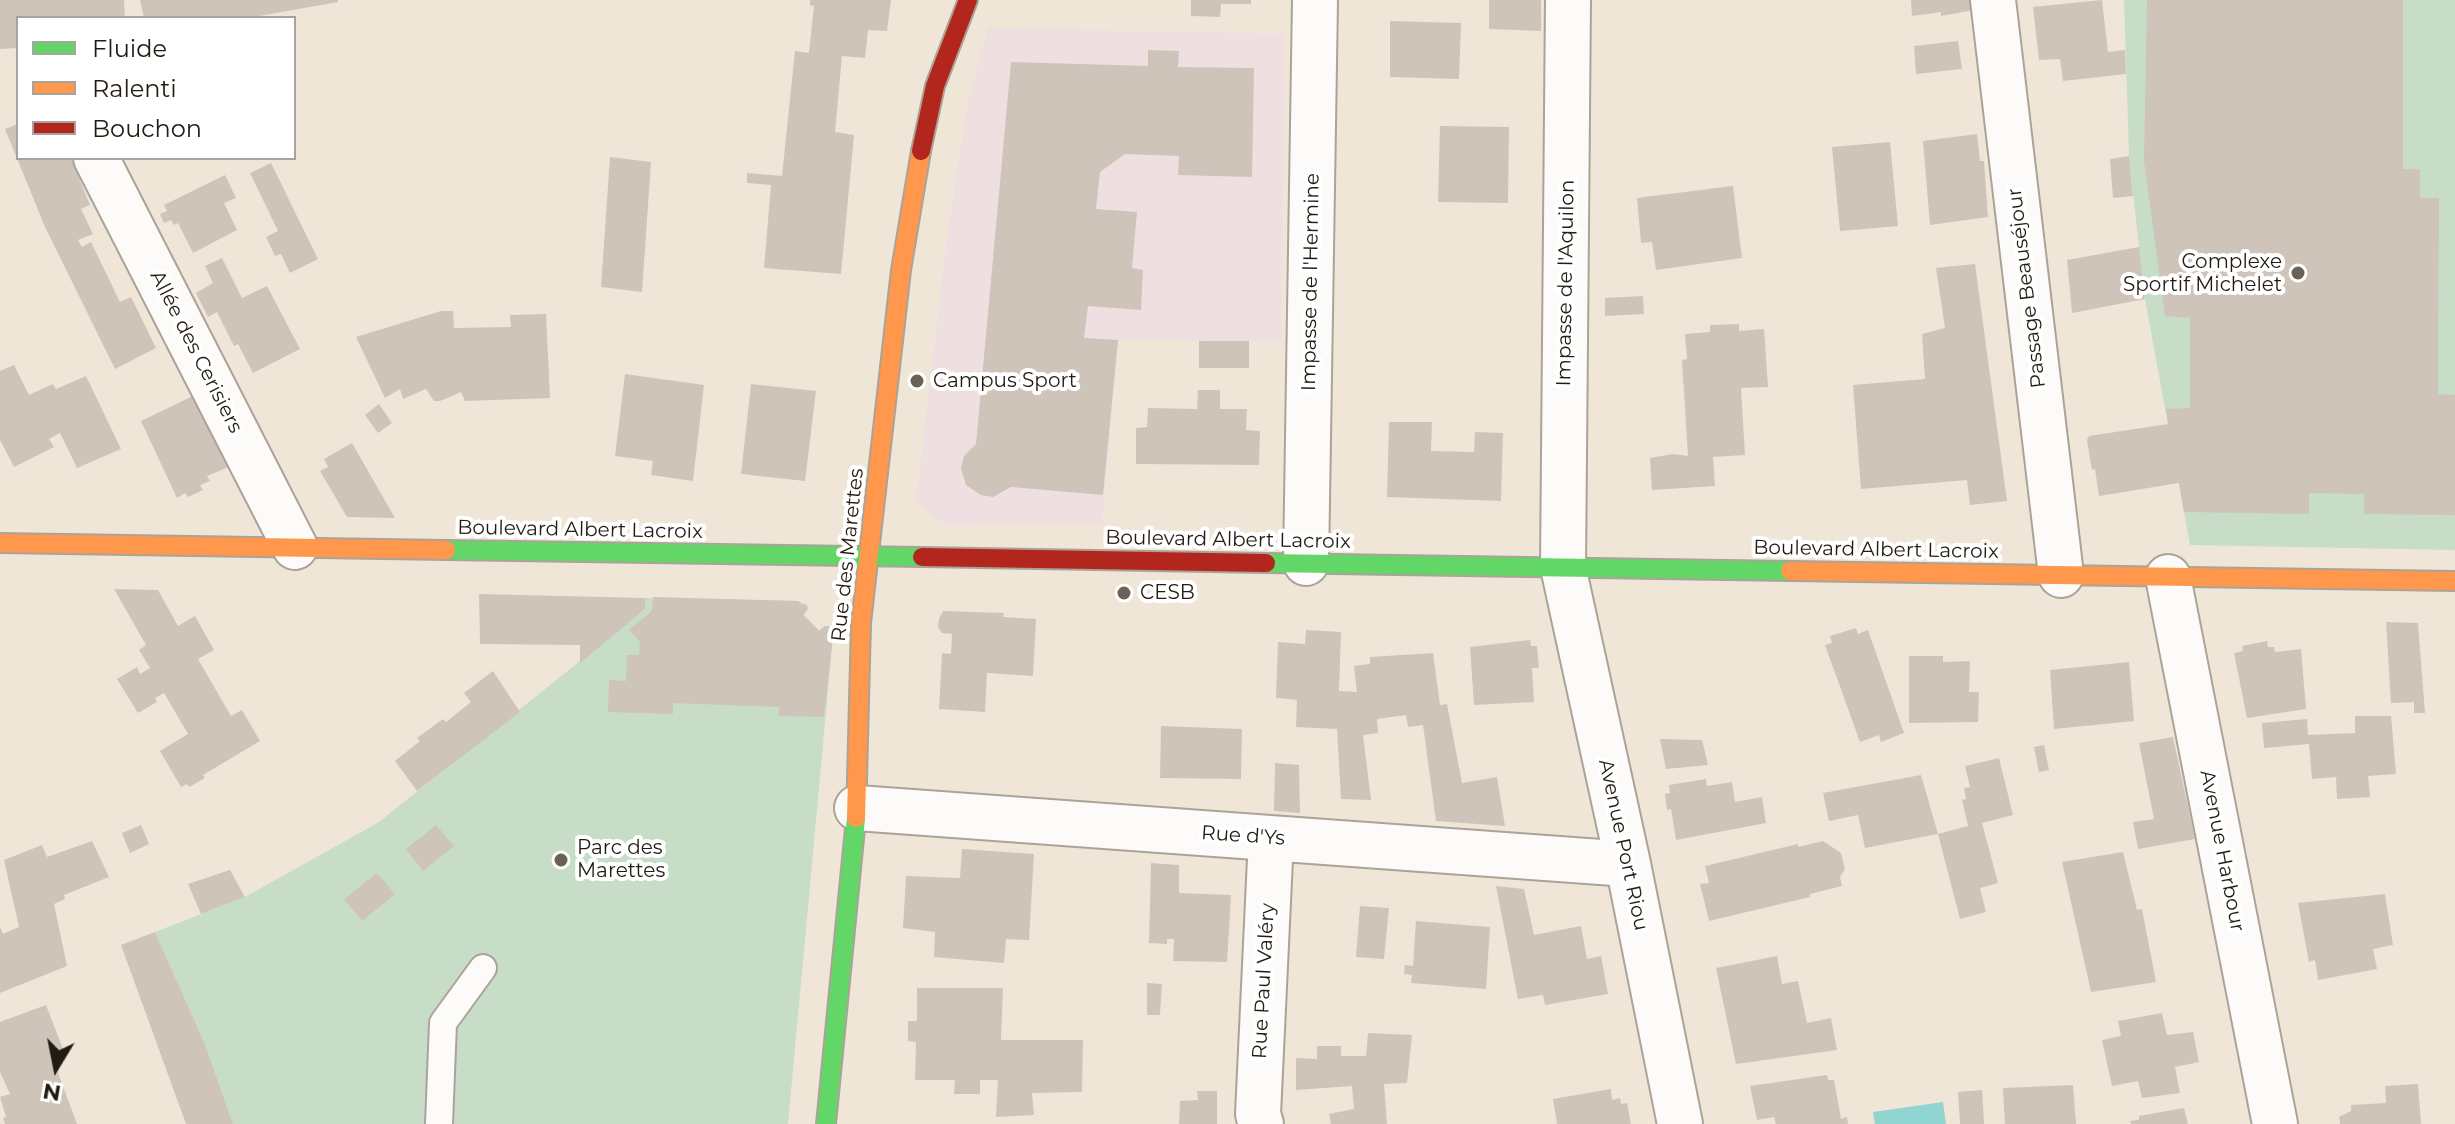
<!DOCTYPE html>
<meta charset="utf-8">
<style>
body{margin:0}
#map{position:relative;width:2455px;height:1124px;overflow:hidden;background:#f0e6d8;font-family:Montserrat,sans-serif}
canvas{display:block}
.legend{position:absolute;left:16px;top:16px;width:280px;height:144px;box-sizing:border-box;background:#fff;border:2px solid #a7a4a0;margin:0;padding:10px 14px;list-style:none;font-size:24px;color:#221b12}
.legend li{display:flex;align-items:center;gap:16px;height:40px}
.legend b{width:40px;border:2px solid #a7a4a0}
.north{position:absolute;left:16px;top:1028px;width:80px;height:80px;-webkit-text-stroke:6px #fff;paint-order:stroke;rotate:190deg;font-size:22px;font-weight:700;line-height:32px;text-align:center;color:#221b12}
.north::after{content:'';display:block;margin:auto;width:28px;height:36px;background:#221b12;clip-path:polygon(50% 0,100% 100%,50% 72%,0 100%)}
</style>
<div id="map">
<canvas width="2455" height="1124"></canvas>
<ul class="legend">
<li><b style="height:10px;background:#63d668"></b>Fluide</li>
<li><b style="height:10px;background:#ff974d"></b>Ralenti</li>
<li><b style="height:10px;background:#b3261e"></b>Bouchon</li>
</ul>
<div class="north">N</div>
</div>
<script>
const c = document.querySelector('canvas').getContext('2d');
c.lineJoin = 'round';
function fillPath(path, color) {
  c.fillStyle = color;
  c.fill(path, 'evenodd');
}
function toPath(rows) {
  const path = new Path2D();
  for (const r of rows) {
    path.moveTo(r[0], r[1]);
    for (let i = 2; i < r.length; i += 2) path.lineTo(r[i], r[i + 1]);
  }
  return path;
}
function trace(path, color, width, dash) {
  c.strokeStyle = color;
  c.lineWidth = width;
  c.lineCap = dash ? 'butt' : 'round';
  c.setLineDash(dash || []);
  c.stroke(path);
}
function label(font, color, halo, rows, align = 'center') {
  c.font = font + ' Montserrat,sans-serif';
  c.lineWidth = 8;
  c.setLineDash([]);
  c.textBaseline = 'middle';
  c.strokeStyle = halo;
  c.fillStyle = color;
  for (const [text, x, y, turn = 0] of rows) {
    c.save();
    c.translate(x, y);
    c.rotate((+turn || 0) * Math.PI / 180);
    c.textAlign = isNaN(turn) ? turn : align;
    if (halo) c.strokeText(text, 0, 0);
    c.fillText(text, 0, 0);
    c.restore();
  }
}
fillPath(toPath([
 [988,28,1284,34,1282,341,1118,340,1102,525,946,526,916,503,947,237,968,101]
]), '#efdfe0');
fillPath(toPath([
 [2124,0,2455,0,2455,550,2190,545,2145,299,2139,247,2129,156],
 [645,598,798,601,808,606,804,615,819,630,825,626,829,626,833,636,788,1124,233,1124,205,1044,155,932,245,897,379,822,645,609]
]), '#c7ddc8');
fillPath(toPath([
 [1943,1102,1946,1124,1875,1124,1873,1112]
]), '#91d5d3');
fillPath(toPath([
 [0,0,124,0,125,18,18,18,18,48,0,49],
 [140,0,338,0,338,2,248,18,144,18],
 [810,0,891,0,887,31,868,30,865,58,842,56,835,132,854,135,841,274,764,268,771,185,747,183,747,173,782,176,795,51,809,53,814,6,810,5],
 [1191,0,1251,0,1251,4,1221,4,1220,17,1191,16],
 [1489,0,1541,0,1541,31,1489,29],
 [1911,0,1984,0,1985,8,1941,16,1941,12,1912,16],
 [2102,0,2108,52,2125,50,2126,74,2063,81,2060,59,2039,60,2033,7],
 [2147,0,2403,0,2403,169,2420,169,2420,198,2439,198,2438,394,2455,395,2455,515,2364,514,2364,494,2309,493,2309,514,2184,512,2179,483,2099,496,2095,469,2092,470,2087,440,2089,436,2168,424,2166,409,2190,408,2190,318,2165,316,2144,161],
 [1390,21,1461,23,1459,79,1390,77],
 [1958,41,1962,69,1916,74,1914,46],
 [1148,50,1179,51,1178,67,1254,68,1252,177,1178,175,1179,156,1125,154,1100,172,1096,209,1137,212,1132,268,1143,270,1141,310,1088,306,1084,338,1118,340,1103,495,1011,487,993,497,981,495,966,485,961,468,964,456,976,444,1011,62,1148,66],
 [18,124,18,158,71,158,90,205,81,209,93,234,78,240,82,247,91,242,120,302,131,297,156,348,115,369,45,227,5,129],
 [1440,126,1509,127,1508,203,1438,202],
 [1977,134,1980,161,1984,161,1988,217,1930,225,1923,141],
 [1890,142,1898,226,1840,231,1832,147],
 [2129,156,2133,196,2113,198,2110,159],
 [610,157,651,162,642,292,601,287],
 [271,163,318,259,290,273,281,254,275,256,266,237,278,231,250,173],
 [225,175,236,198,224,203,237,230,193,253,178,223,174,225,171,220,164,223,160,214,167,211,164,205],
 [1733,186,1742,258,1656,270,1652,242,1641,243,1637,198],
 [2139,247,2145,299,2072,313,2067,260],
 [222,258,242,298,267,286,300,349,253,373,238,344,234,346,217,312,208,317,196,293,213,283,205,266],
 [1975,264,2007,501,1970,505,1967,480,1861,489,1853,385,1925,379,1922,334,1945,328,1936,268],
 [1643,296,1644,314,1605,316,1605,298],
 [441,311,453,311,454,328,511,327,510,315,546,314,550,398,465,401,461,392,440,401,434,401,426,389,403,399,400,389,385,398,356,337],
 [1739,324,1739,331,1764,329,1768,387,1741,388,1745,455,1713,457,1715,486,1652,490,1650,458,1673,454,1688,456,1682,360,1687,359,1685,334,1710,332,1710,325],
 [1199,341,1249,341,1249,368,1199,368],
 [14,365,29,395,53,384,56,389,86,376,121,449,77,468,60,433,49,439,54,447,14,467,0,440,0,371],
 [625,374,704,385,693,481,651,475,653,461,615,456],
 [751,384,816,391,805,481,741,474],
 [1198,390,1220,390,1220,409,1247,409,1246,430,1260,431,1259,465,1136,464,1136,428,1147,427,1148,408,1197,409],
 [197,394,231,466,207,476,210,481,200,485,203,490,188,497,185,493,177,498,141,421],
 [379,404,392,423,378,433,365,415],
 [1389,422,1432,422,1431,451,1474,452,1475,432,1503,433,1501,501,1387,497],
 [352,443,395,518,347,517,320,471,328,467,324,459],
 [114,589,158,590,178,626,195,616,214,650,198,659,231,716,242,710,260,741,203,775,205,778,189,787,187,784,181,787,160,751,188,734,164,693,155,698,157,702,138,713,117,679,137,667,140,674,150,668,139,650,146,645],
 [479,594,645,598,645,609,580,663,580,645,480,644],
 [653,597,798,601,803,605,806,604,808,609,803,615,819,631,825,626,829,626,833,636,824,717,779,716,779,707,673,703,673,714,608,712,609,680,626,681,627,655,639,655,640,642,629,630,652,611],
 [943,611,1004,613,1003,617,1036,619,1033,676,987,673,985,712,939,709,942,653,951,654,952,634,942,633,938,627,939,619],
 [2386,622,2418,623,2425,713,2414,713,2414,702,2391,703],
 [1856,628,1858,634,1868,630,1904,733,1881,742,1879,735,1860,742,1825,645,1832,643,1830,636],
 [1306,630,1341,632,1339,691,1357,692,1354,666,1370,664,1370,657,1433,653,1440,705,1447,704,1462,783,1497,777,1505,826,1436,821,1423,725,1408,727,1406,715,1377,719,1378,733,1363,735,1371,800,1341,799,1337,729,1296,727,1297,700,1276,698,1278,642,1305,644],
 [1530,640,1531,646,1537,646,1539,668,1532,668,1534,702,1474,705,1470,647],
 [2267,641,2268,647,2274,647,2275,652,2301,649,2306,709,2247,718,2234,653,2243,651,2242,646],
 [1909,656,1943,656,1943,662,1970,661,1969,692,1979,692,1978,722,1909,723],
 [2129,662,2134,721,2054,729,2050,670],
 [493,671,520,712,417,791,395,761,420,741,417,738,443,719,446,722,471,702,464,693],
 [2355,716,2391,716,2396,774,2368,776,2370,797,2337,799,2336,777,2312,779,2309,744,2264,748,2262,723,2307,719,2308,735,2355,733],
 [1161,726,1242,729,1241,779,1160,778],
 [2173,737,2195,839,2138,849,2133,822,2154,819,2139,743],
 [1660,739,1702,740,1708,765,1666,769],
 [2044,745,2049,770,2039,772,2034,747],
 [1999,758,2013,815,1982,823,1998,883,1980,888,1986,912,1960,919,1938,834,1968,826,1962,800,1966,799,1964,788,1970,787,1965,766],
 [1275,763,1299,765,1300,813,1274,811],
 [1921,775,1938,834,1865,848,1858,815,1829,821,1823,793],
 [1706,779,1707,786,1732,782,1735,802,1762,797,1766,823,1676,840,1671,809,1667,810,1665,794,1670,793,1669,785],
 [141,825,149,844,130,853,122,833],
 [436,825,454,846,423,871,406,849],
 [92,841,109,877,64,895,65,899,54,904,67,966,0,993,0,927,3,934,19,927,4,860,42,845,47,857],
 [1823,841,1841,853,1845,869,1840,877,1842,886,1810,894,1810,897,1709,921,1700,884,1709,883,1705,866,1798,844,1798,847],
 [962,849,1034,854,1029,940,1006,939,1004,963,934,957,935,932,903,928,906,876,960,878],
 [2123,852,2137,910,2142,909,2156,982,2091,992,2062,862],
 [1151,863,1179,865,1179,893,1231,895,1227,962,1173,961,1174,939,1167,939,1167,944,1149,943],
 [230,870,245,897,201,914,188,884],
 [377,873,395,894,362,921,344,899],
 [1496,886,1524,889,1534,935,1581,926,1587,959,1601,956,1608,994,1545,1005,1543,995,1518,999],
 [2385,894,2393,945,2373,949,2377,969,2318,980,2315,960,2309,962,2298,903],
 [1360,906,1389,908,1384,959,1356,957],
 [1416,921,1490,927,1486,989,1411,983,1412,975,1404,974,1405,965,1413,966],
 [155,932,205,1044,233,1124,186,1124,121,945],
 [1777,956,1782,984,1798,981,1807,1023,1831,1018,1837,1050,1736,1064,1716,968],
 [1147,983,1162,984,1160,1015,1147,1015],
 [917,988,1003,988,1001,1040,1083,1040,1082,1092,1032,1093,1034,1115,996,1117,998,1080,980,1080,980,1094,954,1094,955,1080,915,1080,916,1042,908,1041,908,1021,917,1021],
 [46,1005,63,1049,51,1054,77,1124,5,1124,3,1118,6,1117,0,1097,10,1094,0,1072,0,1022],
 [2162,1013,2167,1035,2193,1032,2199,1062,2175,1067,2180,1093,2142,1098,2138,1081,2112,1086,2102,1040,2121,1036,2118,1021],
 [1368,1033,1412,1035,1407,1083,1384,1084,1387,1124,1331,1124,1329,1114,1354,1109,1352,1086,1296,1090,1296,1058,1317,1059,1317,1046,1341,1046,1341,1056,1366,1056],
 [1827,1075,1828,1080,1834,1080,1841,1119,1847,1117,1848,1124,1776,1124,1774,1117,1757,1120,1750,1086],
 [2418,1084,2421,1124,2340,1124,2339,1117,2351,1111,2351,1105,2386,1103,2385,1086],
 [2073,1085,2076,1124,2005,1124,2003,1088],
 [1611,1089,1612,1100,1620,1098,1621,1104,1627,1103,1631,1124,1557,1124,1553,1099],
 [1982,1090,1984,1124,1960,1124,1958,1092],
 [1197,1091,1217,1091,1217,1124,1179,1124,1180,1101,1198,1100],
 [2184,1108,2188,1124,2131,1124,2130,1121,2139,1120,2139,1116]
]), '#cec4ba');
const lane = toPath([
 [439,1124,443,1023,483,968]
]);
const street = toPath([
 [1568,0,1563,567,1628,864,1680,1124],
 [1993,0,2061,575],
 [96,158,295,547],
 [1306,563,1315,0],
 [2168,577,2275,1124],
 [857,808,1628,864],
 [1261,1124,1258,1114,1271,838]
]);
const fast = toPath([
 [446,550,922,557],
 [1266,563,1790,571],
 [826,1124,856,818]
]);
const slow = toPath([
 [0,543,446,550],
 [1790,571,2455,581],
 [856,818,861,623,901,270,921,151]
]);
const jam = toPath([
 [921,151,935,86,968,0],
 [922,557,1266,563]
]);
trace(lane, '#aba398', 30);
trace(street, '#aba398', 48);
trace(fast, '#aba398', 22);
trace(slow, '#aba398', 22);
trace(jam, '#aba398', 22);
trace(lane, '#fdfbf9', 26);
trace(street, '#fdfbf9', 44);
trace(fast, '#63d668', 18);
trace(slow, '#ff974d', 18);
trace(jam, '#b3261e', 18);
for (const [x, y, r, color] of [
 [2298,273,8,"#6a6257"],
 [917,381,8,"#6a6257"],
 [1124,593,8,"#6a6257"],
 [561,860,8,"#6a6257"]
]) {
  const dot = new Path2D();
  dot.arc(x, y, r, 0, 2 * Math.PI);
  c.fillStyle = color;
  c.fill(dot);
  trace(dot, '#fff', 3);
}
label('20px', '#221b12', '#fff', [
 ["Complexe",2282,262,"right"],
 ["Sportif Michelet",2282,285,"right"],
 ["Campus Sport",933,381],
 ["CESB",1140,593],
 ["Parc des",577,848],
 ["Marettes",577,871]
], 'left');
label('20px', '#221b12', '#fff', [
 ["Impasse de l'Hermine",1311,282,-89],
 ["Impasse de l'Aquilon",1566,283,-89],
 ["Passage Beauséjour",2027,288,-97],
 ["Allée des Cerisiers",196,352,63],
 ["Boulevard Albert Lacroix",580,530,1],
 ["Boulevard Albert Lacroix",1228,540,1],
 ["Boulevard Albert Lacroix",1876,550,1],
 ["Rue des Marettes",848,555,-84],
 ["Rue d'Ys",1243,836,4],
 ["Avenue Port Riou",1623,845,78],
 ["Avenue Harbour",2222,851,79],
 ["Rue Paul Valéry",1264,981,-87]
]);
</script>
